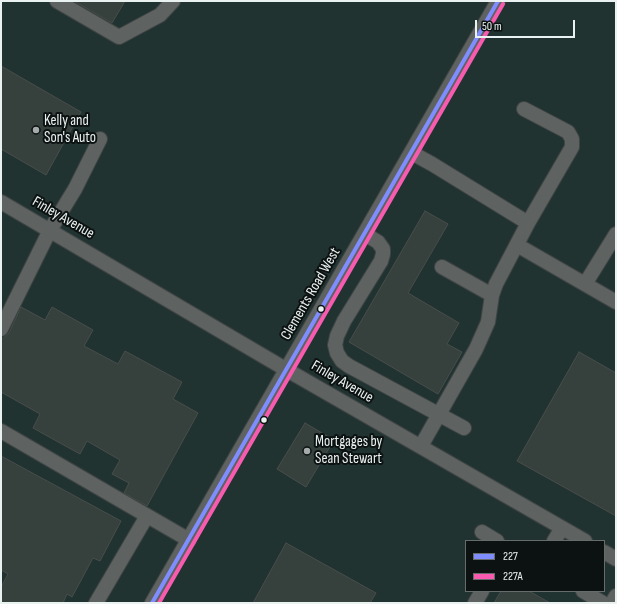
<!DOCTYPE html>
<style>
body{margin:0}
#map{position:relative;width:617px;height:604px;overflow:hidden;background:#212727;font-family:"Sofia Sans Condensed",sans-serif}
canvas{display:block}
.frame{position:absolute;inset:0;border:2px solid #eaf2f1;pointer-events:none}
.legend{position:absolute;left:465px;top:540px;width:140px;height:52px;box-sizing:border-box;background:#0c1211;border:1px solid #656c6b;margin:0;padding:5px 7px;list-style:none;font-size:12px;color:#eaf2f1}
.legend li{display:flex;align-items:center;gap:8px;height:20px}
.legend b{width:20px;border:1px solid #656c6b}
.scale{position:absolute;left:475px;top:20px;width:100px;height:18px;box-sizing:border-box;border:2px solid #eaf2f1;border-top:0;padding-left:5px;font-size:12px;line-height:14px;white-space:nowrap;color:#eaf2f1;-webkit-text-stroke:3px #0c1211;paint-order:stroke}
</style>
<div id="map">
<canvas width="617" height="604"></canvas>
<div class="frame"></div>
<ul class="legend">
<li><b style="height:5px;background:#808dff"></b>227</li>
<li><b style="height:5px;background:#f75aaf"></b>227A</li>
</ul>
<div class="scale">50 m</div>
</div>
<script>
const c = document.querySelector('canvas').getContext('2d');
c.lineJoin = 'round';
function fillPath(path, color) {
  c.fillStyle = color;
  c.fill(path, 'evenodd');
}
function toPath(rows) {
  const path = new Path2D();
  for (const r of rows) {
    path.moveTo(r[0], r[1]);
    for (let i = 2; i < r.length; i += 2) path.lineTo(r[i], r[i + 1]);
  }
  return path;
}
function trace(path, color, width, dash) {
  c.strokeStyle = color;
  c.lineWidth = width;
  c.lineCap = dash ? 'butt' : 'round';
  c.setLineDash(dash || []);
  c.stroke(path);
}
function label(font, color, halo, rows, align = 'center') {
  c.font = font + ' "Sofia Sans Condensed",sans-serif';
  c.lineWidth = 4;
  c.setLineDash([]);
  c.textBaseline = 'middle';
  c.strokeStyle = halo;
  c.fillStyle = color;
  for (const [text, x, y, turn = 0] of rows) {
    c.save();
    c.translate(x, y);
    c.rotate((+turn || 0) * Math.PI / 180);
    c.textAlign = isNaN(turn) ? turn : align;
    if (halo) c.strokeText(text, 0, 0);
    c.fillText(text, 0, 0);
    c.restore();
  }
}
fillPath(toPath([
 [1,1,616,1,616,603,1,603],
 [466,541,604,541,604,591,466,591]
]), '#213331');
const building = toPath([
 [74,1,125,1,112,23,74,1],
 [1,66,81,112,46,175,1,149,1,66],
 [425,211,448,224,408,293,459,323,447,344,462,352,438,394,349,342,425,211],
 [21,307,45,320,52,307,93,330,84,346,118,364,125,351,182,382,173,399,198,413,147,506,124,493,129,483,112,474,120,460,87,441,80,454,33,428,40,414,1,392,1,340,9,333,21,307],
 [579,352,616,373,616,516,517,461,579,352],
 [305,423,334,440,306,487,277,469,305,423],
 [1,456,121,521,100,561,93,558,72,597,67,594,63,603,1,603,1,587,8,574,1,570,1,456],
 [286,543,376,593,370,603,253,603,286,543],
 [501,591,529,591,550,603,494,603,501,591]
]);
fillPath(building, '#36403c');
trace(building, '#484d4b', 1);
const minor = toPath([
 [57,1,119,37,160,15,173,1],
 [412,153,432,164,528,223],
 [1,202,287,370,585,541],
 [365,234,378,242,383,249,383,254,381,261,344,321,337,336,335,345,337,353,342,361,349,366,464,428],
 [517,245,616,302],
 [442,267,492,295],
 [585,284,616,234],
 [1,329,50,230,75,189,100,139],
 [1,431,189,540],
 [421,446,476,349,488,322,492,295,496,284,528,223,572,147,572,139,568,132,524,109],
 [482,532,497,541],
 [554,541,562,528],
 [604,552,616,559],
 [583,591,603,603],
 [96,603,147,516],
 [152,603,498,1],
 [475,603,482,591],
 [612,603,616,596]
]);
trace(minor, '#404545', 16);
trace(minor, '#5e6362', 14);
trace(toPath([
 [152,603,498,1]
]), '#808dff', 4);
trace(toPath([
 [159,603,503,4]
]), '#f75aaf', 4);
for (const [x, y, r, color] of [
 [36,130,4,"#a4abaa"],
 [321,309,3.5,"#eaf2f1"],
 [264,420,3.5,"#eaf2f1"],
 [307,451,4,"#a4abaa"]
]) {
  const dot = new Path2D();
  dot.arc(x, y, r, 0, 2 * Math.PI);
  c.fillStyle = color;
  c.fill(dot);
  trace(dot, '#0c1211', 1.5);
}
label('15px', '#eaf2f1', '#0c1211', [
 ["Kelly and",44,121],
 ["Son's Auto",44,138],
 ["Mortgages by",315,442],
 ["Sean Stewart",315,459]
], 'left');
label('15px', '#eaf2f1', '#0c1211', [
 ["Finley Avenue",63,218,30],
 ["Clements Road West",311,294,-60],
 ["Finley Avenue",342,382,30]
]);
</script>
